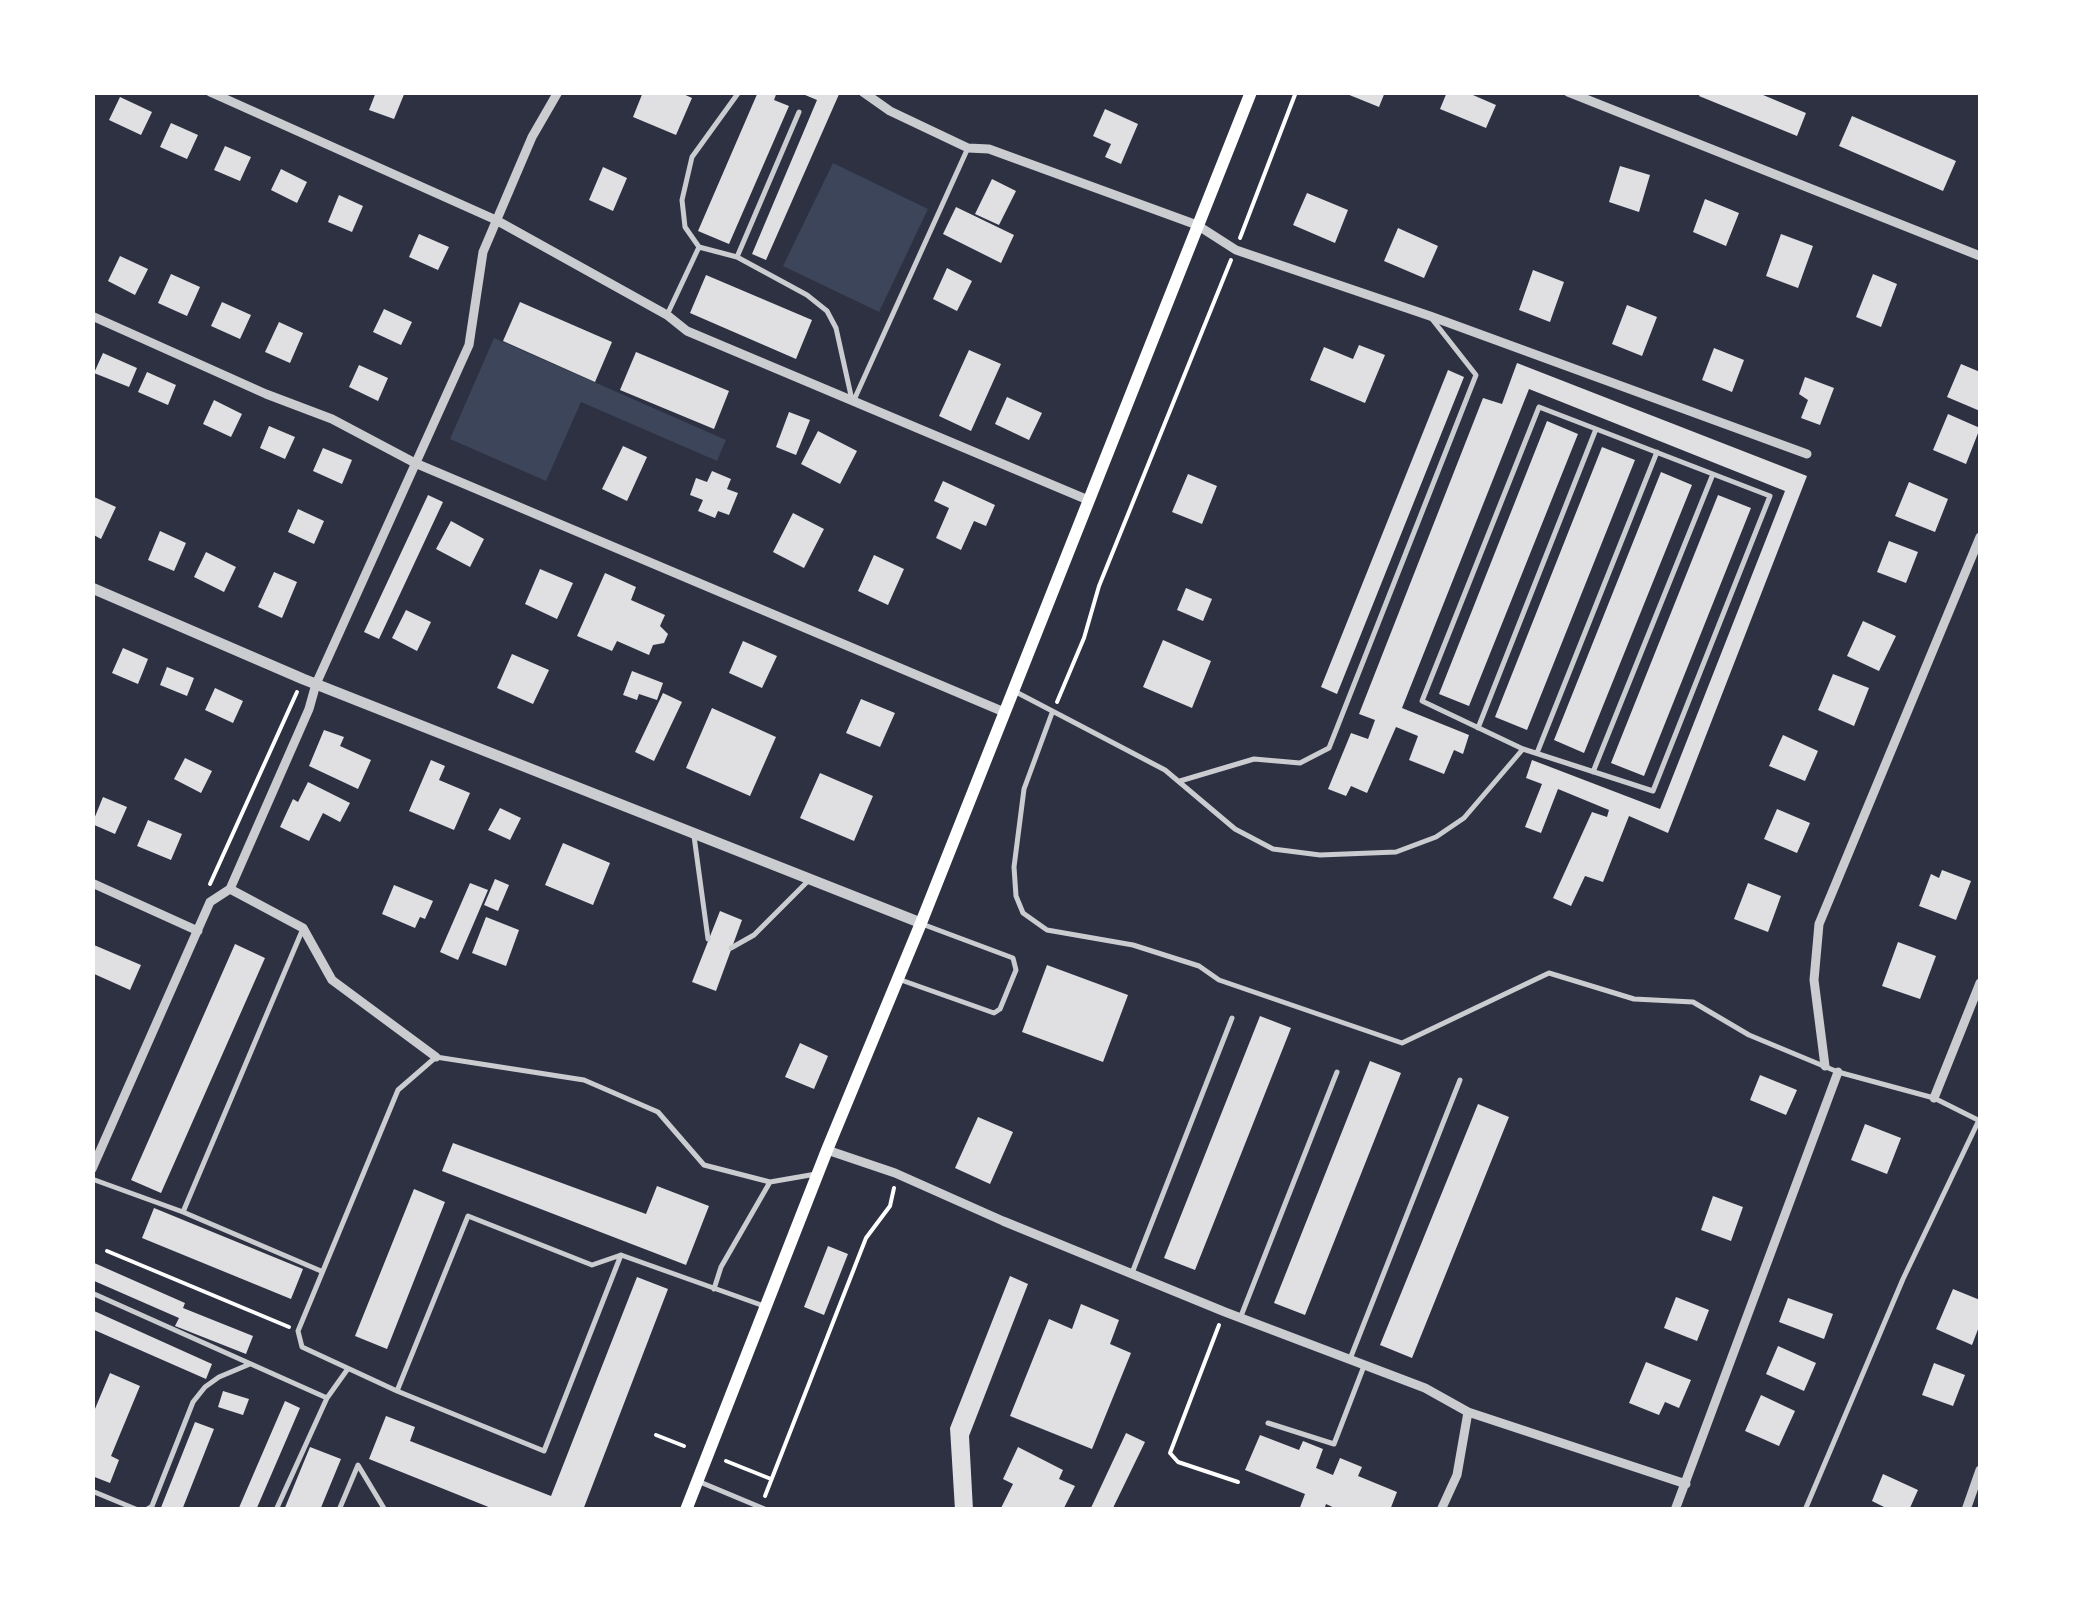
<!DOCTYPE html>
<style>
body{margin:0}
#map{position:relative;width:2073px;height:1602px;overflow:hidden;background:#2d3142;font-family:"Noto Serif",serif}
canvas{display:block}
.frame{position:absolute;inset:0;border:95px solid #fff;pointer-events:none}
</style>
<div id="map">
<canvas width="2073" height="1602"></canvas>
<div class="frame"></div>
</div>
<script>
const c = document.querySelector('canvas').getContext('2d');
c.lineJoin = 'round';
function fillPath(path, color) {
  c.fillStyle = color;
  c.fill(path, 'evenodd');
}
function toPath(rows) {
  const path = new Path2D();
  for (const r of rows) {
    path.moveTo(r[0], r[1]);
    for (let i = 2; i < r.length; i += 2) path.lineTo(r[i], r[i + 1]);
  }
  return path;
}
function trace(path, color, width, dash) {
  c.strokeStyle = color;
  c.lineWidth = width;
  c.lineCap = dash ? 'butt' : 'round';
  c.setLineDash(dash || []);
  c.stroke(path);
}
fillPath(toPath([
 [833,163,928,209,879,312,783,266],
 [494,338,726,440,717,461,581,402,546,481,450,439]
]), '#3c4559');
fillPath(toPath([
 [376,92,405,92,394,119,369,110],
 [643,92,679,92,692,98,676,135,633,117],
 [758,92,777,92,774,100,789,106,729,244,698,231],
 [798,92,840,92,766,260,752,254,817,100],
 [1342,92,1385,92,1379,107],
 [1447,92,1466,92,1496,105,1486,128,1440,109],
 [1701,92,1756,92,1806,113,1797,136,1699,96],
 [120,97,152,112,141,135,109,120],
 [1105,109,1138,124,1121,164,1105,157,1111,144,1093,136],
 [1852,116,1956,161,1943,191,1839,146],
 [171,123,198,135,187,159,160,147],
 [225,146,251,157,240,181,214,170],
 [1620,166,1650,175,1639,212,1609,202],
 [603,167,627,178,613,211,589,200],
 [281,169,307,182,297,203,271,190],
 [992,179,1016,191,999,225,975,214],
 [1307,193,1348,210,1335,243,1293,225],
 [339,195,363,206,352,232,328,222],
 [1705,199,1739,213,1726,246,1693,232],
 [956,207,1014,235,1001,263,943,234],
 [1398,228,1438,246,1424,278,1384,261],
 [419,234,449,247,438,270,409,257],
 [1781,234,1813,246,1798,288,1766,276],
 [120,256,148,269,135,295,108,281],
 [947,268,972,281,957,311,933,299],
 [1533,270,1564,282,1550,322,1519,310],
 [171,274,200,287,187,316,158,303],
 [1873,274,1897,284,1881,327,1856,317],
 [706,275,812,320,796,359,690,313],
 [222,302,251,315,240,339,211,326],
 [520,302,612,342,595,382,503,341],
 [1627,305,1657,317,1642,356,1612,344],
 [384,309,412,322,401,345,373,332],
 [279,322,303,333,290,363,265,352],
 [1359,345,1385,355,1365,403,1310,380,1324,347,1353,359],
 [1714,348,1744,360,1732,392,1702,380],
 [969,350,1001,364,971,431,939,416],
 [636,352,729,391,714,429,620,390],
 [103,353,137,368,129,387,94,373],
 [1517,363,1807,476,1668,833,1629,816,1603,882,1585,876,1571,906,1553,898,1592,812,1607,817,1609,810,1558,789,1541,833,1525,827,1542,784,1526,778,1532,760,1660,809,1785,491,1529,389,1402,708,1469,735,1463,754,1454,750,1444,774,1409,760,1418,736,1396,727,1367,793,1351,786,1346,796,1328,789,1351,733,1368,739,1375,720,1359,714,1483,398,1502,404],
 [1961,364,1980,372,1980,411,1947,397],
 [359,365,388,378,378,401,349,387],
 [1448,370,1464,377,1337,694,1321,687],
 [147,372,176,385,168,405,138,392],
 [1805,377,1834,388,1820,425,1801,418,1808,400,1799,394],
 [1007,397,1042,413,1029,440,995,424],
 [214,400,242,414,231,437,203,424],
 [789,412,810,420,796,455,776,447],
 [1948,414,1980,428,1966,464,1933,450],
 [1547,421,1578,434,1469,706,1439,694],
 [269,426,295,437,285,459,260,448],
 [818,431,857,451,840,484,801,464],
 [623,446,647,457,627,501,602,489],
 [1602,447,1635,460,1527,730,1495,717],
 [323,448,352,460,342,484,313,471],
 [712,471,731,479,727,489,738,493,729,515,718,511,715,518,698,511,703,500,690,495,696,478,707,482],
 [1661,472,1692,485,1584,753,1554,740],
 [1188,474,1217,486,1202,524,1172,512],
 [943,481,995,505,986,526,974,521,961,550,936,538,949,508,934,501],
 [1909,482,1948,499,1935,532,1895,516],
 [428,495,443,502,379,639,364,632],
 [1718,495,1751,508,1644,776,1611,763],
 [92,496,116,507,101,539,92,534],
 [298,509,324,521,314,544,288,532],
 [793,513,824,529,804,568,773,552],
 [451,521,484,539,470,567,436,549],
 [160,531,186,543,174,571,148,560],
 [1889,541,1918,552,1906,583,1877,572],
 [206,552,236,567,224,592,194,577],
 [874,555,904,569,888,605,858,591],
 [540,569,573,583,557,619,525,604],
 [274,572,297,582,282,618,258,607],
 [605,573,636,587,631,600,665,615,660,626,668,634,664,643,653,645,649,655,617,641,612,651,577,636],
 [1186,588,1212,599,1203,621,1177,610],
 [406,610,431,622,417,651,392,638],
 [1863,621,1896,636,1879,671,1847,656],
 [1163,640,1211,661,1192,708,1143,687],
 [743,641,777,656,762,688,729,673],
 [123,648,148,659,138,684,112,673],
 [512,654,549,670,533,704,497,688],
 [167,667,194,678,187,696,160,685],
 [632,671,663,683,657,700,639,694,637,700,623,695],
 [1833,674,1869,688,1854,726,1818,710],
 [215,688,243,701,233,723,205,710],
 [663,693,682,702,654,761,635,752],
 [861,699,895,713,880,747,846,733],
 [712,708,776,737,750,796,686,768],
 [324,730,344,737,340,746,371,760,358,789,309,766],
 [1783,735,1818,751,1805,781,1769,766],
 [185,758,212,771,201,793,174,779],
 [431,760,445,766,439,780,470,793,454,830,409,811],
 [820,773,873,796,854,841,800,818],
 [308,782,350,803,340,822,323,813,309,841,280,827,293,799,298,802],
 [103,797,127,807,115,834,92,824],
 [500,808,521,818,510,840,488,830],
 [1777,809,1810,823,1797,853,1764,839],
 [148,820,182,834,171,860,137,846],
 [563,843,610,863,593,905,545,885],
 [1942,870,1971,881,1956,920,1919,906,1931,874,1939,878],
 [495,879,509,885,498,911,484,905],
 [470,883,488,890,458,960,440,952],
 [1748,883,1781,896,1768,932,1734,919],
 [394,885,433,901,425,919,420,917,415,928,382,914],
 [720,911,742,920,716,991,692,982],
 [486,917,519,930,506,966,472,953],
 [1898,942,1936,956,1920,999,1882,986],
 [235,944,265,958,161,1193,131,1180],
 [94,945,141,965,130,990,92,973],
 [1047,965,1128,995,1103,1062,1022,1032],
 [1260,1016,1291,1028,1195,1270,1164,1258],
 [800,1043,828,1056,814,1089,785,1077],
 [1370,1061,1401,1073,1305,1315,1274,1303],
 [1760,1075,1797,1090,1786,1115,1750,1100],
 [1478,1104,1509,1117,1412,1358,1380,1345],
 [978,1117,1013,1132,990,1184,955,1168],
 [1865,1124,1901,1138,1887,1174,1851,1160],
 [453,1143,646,1214,657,1186,709,1206,686,1265,442,1171],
 [414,1189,445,1202,387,1349,355,1336],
 [1713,1196,1743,1207,1731,1241,1701,1230],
 [154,1208,303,1269,291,1299,142,1238],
 [828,1246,848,1254,824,1315,804,1307],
 [92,1262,185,1303,183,1308,253,1336,246,1354,175,1326,179,1318,92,1280],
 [1010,1276,1028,1284,969,1436,973,1510,955,1510,950,1428],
 [637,1277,668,1289,583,1510,496,1510,369,1459,386,1416,415,1427,410,1441,551,1496],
 [1953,1289,1980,1300,1980,1324,1972,1345,1936,1329],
 [1676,1297,1709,1310,1697,1341,1664,1328],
 [1788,1298,1833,1314,1824,1339,1779,1322],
 [1081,1304,1119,1320,1110,1344,1131,1353,1092,1449,1010,1416,1049,1319,1072,1329],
 [92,1310,212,1364,206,1379,92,1329],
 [1778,1346,1816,1363,1804,1391,1766,1374],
 [1646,1362,1691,1380,1679,1408,1665,1402,1659,1415,1629,1403],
 [1934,1363,1965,1375,1953,1406,1922,1395],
 [110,1373,140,1386,111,1456,119,1460,110,1483,92,1476,92,1416],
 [223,1391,249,1399,243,1415,218,1407],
 [1761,1395,1795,1411,1779,1446,1745,1431],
 [285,1401,300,1408,256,1510,238,1510],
 [195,1422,214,1429,182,1510,160,1510],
 [1126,1433,1145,1442,1112,1510,1090,1510],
 [1260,1435,1299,1450,1303,1441,1323,1449,1316,1468,1333,1475,1340,1458,1362,1467,1358,1476,1397,1492,1390,1510,1339,1510,1326,1504,1324,1510,1299,1510,1305,1494,1245,1470],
 [310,1447,341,1459,320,1510,284,1510],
 [1018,1447,1063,1470,1059,1479,1075,1486,1063,1510,1000,1510,1013,1484,1003,1479],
 [1883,1474,1918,1490,1909,1510,1890,1510,1872,1501]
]), '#e0e0e3');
trace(toPath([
 [1240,238,1296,92],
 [1057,702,1084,638,1099,586,1231,260],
 [210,884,297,692],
 [107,1251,289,1327],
 [1219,1325,1170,1453,1178,1462,1238,1482],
 [656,1435,684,1446],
 [726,1461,771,1479],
 [765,1496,866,1238,890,1206,894,1188]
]), '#fff', 4);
trace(toPath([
 [739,92,692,157,682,200,685,227,699,247,737,257,807,295,827,311,836,328,852,400],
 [737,257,799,112],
 [667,315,699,247],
 [854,400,967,150],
 [1539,407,1770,496,1653,791,1523,749,1422,701,1539,407],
 [1016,692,1165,770,1235,829,1273,849,1320,855,1396,852,1436,837,1464,818,1523,749],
 [1052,713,1024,789,1014,867,1016,896,1023,913,1047,930,1133,945,1199,966,1219,980,1402,1043,1549,973,1634,999,1693,1002,1749,1035,1838,1072,1934,1098,1980,1121],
 [1478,728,1596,429],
 [1537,753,1657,452],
 [1593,772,1713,474],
 [1180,781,1254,759,1300,763,1329,748,1476,375,1432,319],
 [694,836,708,939],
 [731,948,754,935,807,882],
 [901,980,994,1013,1000,1009,1016,970,1013,958,922,924],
 [92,1179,183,1212,321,1271],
 [183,1212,302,931],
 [1132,1273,1232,1018],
 [714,1289,721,1267,770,1182,816,1174],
 [92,1293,327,1398,347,1370],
 [764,1306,621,1255,592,1265,468,1216,397,1391,302,1347,298,1331,398,1090,436,1057,584,1080,658,1112,704,1165,770,1182],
 [1241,1316,1337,1072],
 [1350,1359,1460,1080],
 [397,1391,544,1451,621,1255],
 [1268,1423,1334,1444,1364,1366],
 [700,1482,767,1510],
 [92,1491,138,1510],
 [146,1510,152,1506,193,1402,205,1387,219,1377,250,1364],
 [276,1510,327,1398],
 [339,1510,358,1465,385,1510],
 [1805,1510,1903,1279,1979,1120]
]), '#caccd0', 5);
trace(toPath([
 [210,92,496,220,667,315,687,331,1088,500],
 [863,92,890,111,968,148,989,149,1197,225,1236,250,1430,316,1807,454],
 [1568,92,1980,256],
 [92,316,266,394,332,419,415,463,1004,712],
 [92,883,198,931],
 [230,889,303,928,332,980,436,1057],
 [1825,1066,1814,980,1819,924,1980,537],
 [1934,1098,1980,983],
 [827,1150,895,1173,1003,1221,1225,1312,1425,1388,1468,1412,1686,1484],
 [92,1169,210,902,230,889,309,709,316,684,469,345,483,252,532,137,558,92],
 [1441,1510,1457,1475,1468,1412],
 [1675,1510,1838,1072],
 [1966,1510,1980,1470]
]), '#caccd0', 9);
trace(toPath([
 [92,588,303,679,921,923]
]), '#caccd0', 11);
trace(toPath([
 [686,1510,827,1150,921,923,1251,92]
]), '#fff', 12);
</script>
